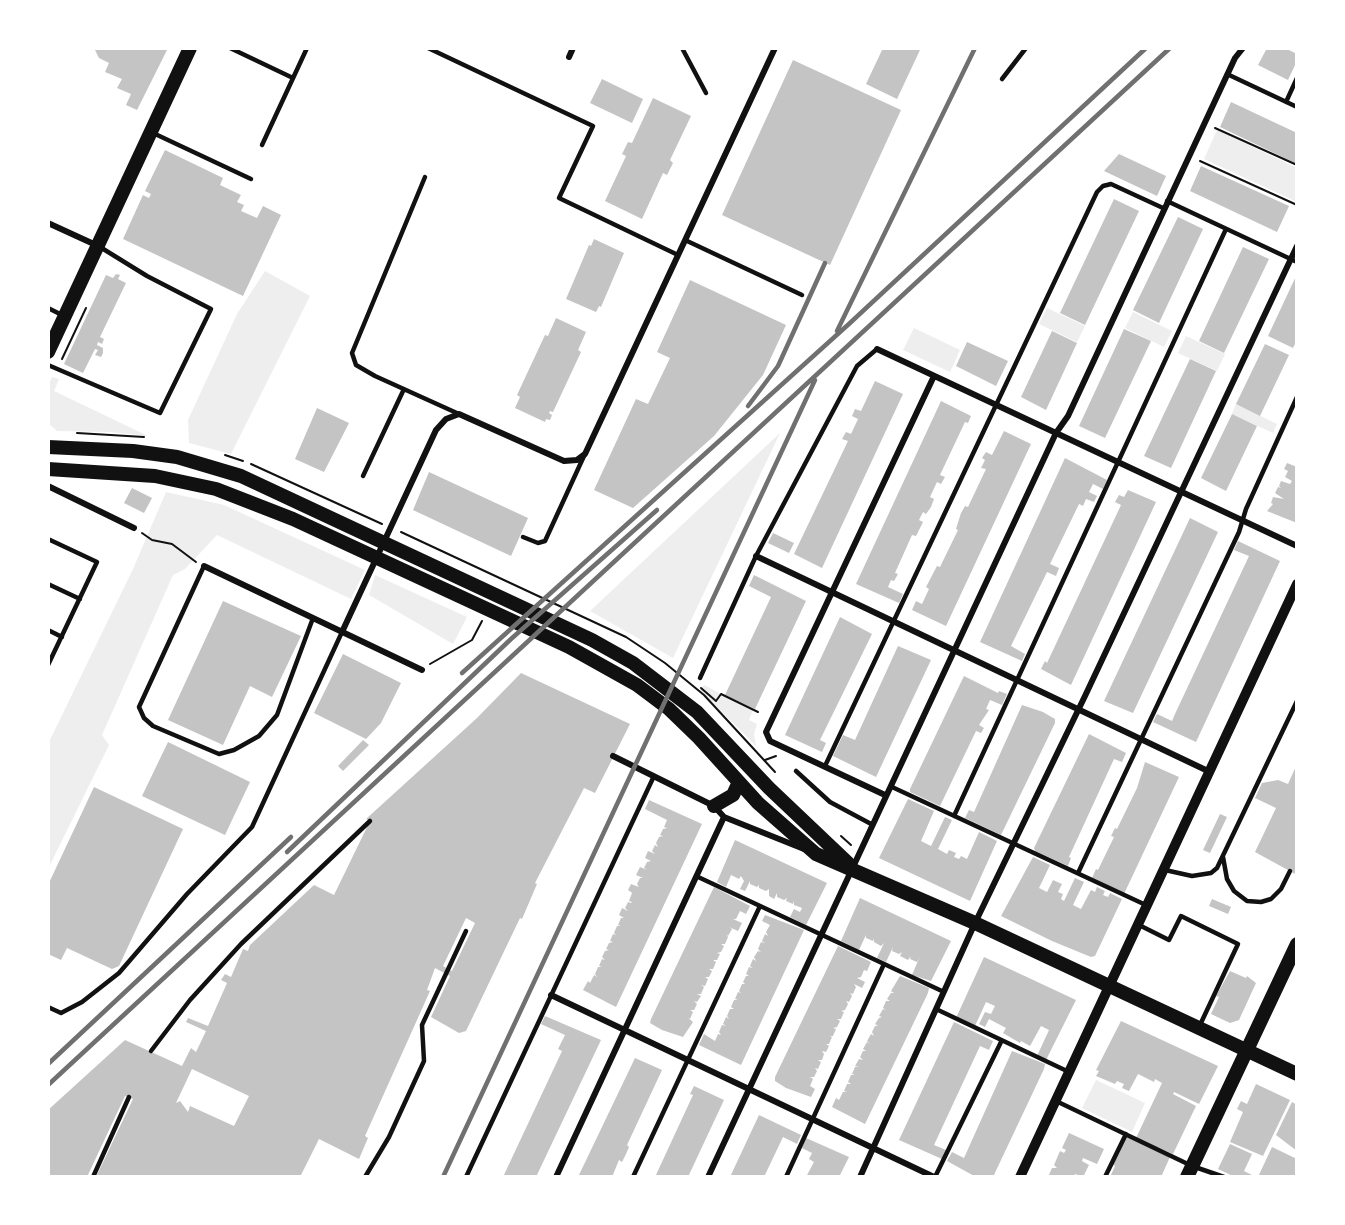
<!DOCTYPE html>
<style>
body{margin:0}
#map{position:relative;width:1345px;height:1225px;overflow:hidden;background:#fff;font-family:"Noto Sans",sans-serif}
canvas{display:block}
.frame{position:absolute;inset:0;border:50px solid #fff;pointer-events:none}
</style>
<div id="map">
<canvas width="1345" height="1225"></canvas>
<div class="frame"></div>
</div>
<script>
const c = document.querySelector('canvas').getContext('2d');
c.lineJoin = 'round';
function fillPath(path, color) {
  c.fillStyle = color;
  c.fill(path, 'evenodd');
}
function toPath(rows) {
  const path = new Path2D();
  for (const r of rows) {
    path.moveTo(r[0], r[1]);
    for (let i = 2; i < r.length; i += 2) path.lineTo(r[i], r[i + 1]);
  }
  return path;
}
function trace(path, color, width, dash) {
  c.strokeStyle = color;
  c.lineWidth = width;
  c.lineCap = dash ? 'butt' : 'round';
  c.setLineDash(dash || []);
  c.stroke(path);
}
fillPath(toPath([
 [1217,130,1297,168,1297,202,1204,159],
 [265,271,310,296,231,454,189,443,188,420,237,314],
 [1047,308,1085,326,1077,342,1039,324],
 [1133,312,1172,331,1164,347,1125,328],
 [914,328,960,350,950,372,903,350],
 [1186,336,1225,354,1217,371,1178,353],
 [52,377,59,379,54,391,148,436,110,432,57,431,48,423,48,386],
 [1236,404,1277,424,1273,433,1232,414],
 [780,433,673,658,590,611],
 [166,492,224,505,365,570,351,599,217,535,185,569,173,575,102,735,109,745,48,869,48,744,133,569],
 [375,575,467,617,453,644,369,595],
 [704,685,753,710,749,720,757,724,754,734,756,746,700,690],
 [1096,1080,1145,1103,1132,1132,1082,1108]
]), '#eee');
fillPath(toPath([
 [94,48,168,48,137,110,126,105,131,94,117,88,122,79,105,72,109,63,99,58],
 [883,48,920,50,897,99,866,84],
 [1267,48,1285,48,1297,54,1297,61,1288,80,1258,65],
 [793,60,901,110,830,265,722,215],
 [602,79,643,99,632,123,590,103],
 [653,98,691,116,670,160,673,163,667,175,663,173,642,219,605,201,626,156,622,154,628,142,632,143],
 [1231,102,1297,133,1297,164,1220,127],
 [165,150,223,178,220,185,241,195,237,202,244,205,241,211,257,218,263,206,281,215,243,296,123,239,143,195,149,198,151,194,145,191],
 [1119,154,1166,176,1157,196,1104,171],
 [1201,166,1289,206,1277,232,1190,191],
 [1114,199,1139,211,1085,325,1060,313],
 [1178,217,1203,229,1159,323,1133,310],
 [594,239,624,253,601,307,599,306,596,312,566,299,589,245,591,246],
 [1243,247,1269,259,1224,353,1199,341],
 [116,274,120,275,118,279,126,283,100,337,104,339,102,344,98,342,97,345,103,348,103,353,101,357,95,355,98,350,95,349,83,373,64,364,106,275,113,278],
 [1297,274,1297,340,1293,348,1268,336],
 [690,280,786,325,763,375,714,436,633,508,594,490,636,399,648,404,670,358,657,352],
 [556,318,586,332,578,350,581,352,553,412,550,411,549,413,552,415,550,420,546,419,545,422,515,408,520,397,517,395,545,335,548,336],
 [1124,329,1151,341,1105,438,1079,426],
 [1052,331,1077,343,1046,410,1021,397],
 [967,342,1008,361,996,386,956,366],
 [1265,344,1289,355,1260,416,1236,404],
 [1190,359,1216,371,1171,468,1144,456],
 [875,381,903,394,822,568,794,554,848,441,842,439,846,432,851,434,858,419,852,416,855,409,861,411],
 [941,401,971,416,968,423,965,422,940,475,945,477,941,484,937,482,930,497,934,499,931,507,926,514,923,512,919,520,923,522,916,536,912,535,895,573,898,574,894,581,891,580,888,587,903,594,899,603,856,584],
 [317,408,349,423,324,472,295,459],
 [1232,414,1257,426,1226,491,1201,478],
 [1004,431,1031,444,946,626,912,610,916,601,922,604,929,589,926,587,937,566,940,567,958,530,956,529,961,513,965,506,968,507,986,469,981,468,985,460,982,458,986,452,992,455],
 [1065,458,1107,480,1103,489,1093,484,1089,492,1097,496,1094,502,1086,499,1083,506,1079,504,1050,564,1059,568,1056,576,1047,572,1011,646,1025,654,1022,661,980,642],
 [1287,463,1297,467,1297,523,1267,511,1273,504,1271,503,1273,497,1284,499,1275,493,1278,487,1281,488,1279,486,1281,481,1290,484,1292,481,1285,477,1288,471,1284,469],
 [429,472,528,518,511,556,413,510],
 [132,488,152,498,144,513,124,503],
 [1128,490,1156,502,1071,685,1041,669,1045,661,1047,663,1121,505,1115,502,1119,495,1124,497],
 [1190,518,1218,532,1133,713,1104,701],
 [773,533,794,543,789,553,768,543],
 [1238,541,1280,561,1196,742,1153,722,1157,714,1172,721,1175,714,1249,556,1234,550],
 [754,575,806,601,755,709,725,695,771,597,749,586],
 [223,601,301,636,272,697,250,686,223,745,168,720],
 [840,617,872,634,820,740,826,743,822,752,785,735],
 [898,646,931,660,876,777,833,756,843,735,855,740],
 [343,654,401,683,381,723,366,739,314,713],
 [521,673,630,724,595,793,584,788,535,883,537,884,522,919,520,918,466,1031,459,1033,431,1017,450,976,435,968,427,990,430,991,365,1136,368,1138,359,1159,319,1139,300,1177,96,1177,133,1099,125,1096,87,1177,48,1177,48,1110,125,1040,182,1066,191,1048,196,1052,206,1031,186,1022,188,1018,208,1026,227,983,221,980,225,974,231,977,243,949,248,951,250,945,314,885,334,895,370,821,366,819,477,718],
 [466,918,475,923,452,971,443,966],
 [192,1069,249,1096,234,1126,190,1106,188,1112,180,1101,176,1103],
 [964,676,998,693,999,691,1007,694,1002,705,990,700,986,709,989,710,979,725,984,728,981,733,976,731,940,806,910,792,910,789],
 [1022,705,1043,712,1055,719,1055,723,1001,835,965,818,969,810,974,812],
 [1089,734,1126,753,1122,762,1114,759,1069,857,1071,858,1068,866,1035,851,1034,848],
 [363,740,369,745,343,771,338,766],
 [168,742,250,782,225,835,142,796],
 [1145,762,1179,777,1124,894,1092,878,1096,869,1098,870,1114,837,1111,836,1115,828,1117,829,1137,788],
 [1297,764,1297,875,1255,852,1276,808,1255,798,1262,783,1278,780,1288,784],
 [94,787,183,829,119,966,112,969,67,948,61,960,48,954,48,885],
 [908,799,934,811,921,841,931,846,945,817,952,820,938,849,947,854,949,850,956,853,954,857,959,859,961,856,967,859,979,832,997,841,970,901,879,858],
 [649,800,702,824,616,1007,583,990,588,981,590,983,594,975,597,977,595,974,598,967,602,967,599,966,602,959,605,960,602,957,605,951,609,950,606,949,609,943,613,942,610,941,613,934,616,935,614,933,617,926,621,926,618,925,621,918,624,918,619,915,622,908,628,911,625,908,628,902,631,903,632,902,629,901,632,893,635,895,628,890,631,884,639,887,637,884,640,878,643,878,636,875,640,867,647,870,644,868,647,862,651,861,645,858,648,851,655,854,652,851,655,845,658,847,656,843,659,837,663,836,660,835,663,829,667,828,664,827,667,820,645,809],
 [1220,814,1227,817,1210,853,1203,850],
 [735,840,827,883,806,925,790,917,794,909,800,912,802,908,794,905,794,901,793,904,786,901,787,898,784,900,777,897,777,893,774,899,769,896,769,889,766,891,759,888,759,885,757,887,750,884,750,881,745,891,740,889,744,881,741,876,739,879,731,875,726,887,717,882],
 [1033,857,1050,865,1039,888,1047,892,1053,880,1062,884,1058,892,1063,894,1061,899,1064,901,1075,878,1084,882,1073,905,1081,909,1091,890,1095,892,1097,887,1105,891,1103,895,1108,897,1110,893,1122,899,1095,956,1091,957,1052,941,1001,916],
 [714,887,750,906,746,914,740,911,736,919,733,919,742,923,738,931,729,927,732,929,728,936,726,934,728,937,725,944,721,944,724,946,721,952,717,953,720,954,717,960,713,960,716,962,713,969,709,969,712,971,709,977,705,977,708,979,705,986,701,985,704,987,701,994,697,994,701,996,697,1002,694,1001,697,1004,694,1010,690,1010,693,1012,690,1019,687,1017,693,1022,683,1037,662,1030,650,1023,651,1019],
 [860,898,951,941,931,981,912,975,920,956,917,962,910,959,911,956,908,960,900,956,902,952,899,954,892,951,893,947,886,962,877,958,884,943,881,946,874,942,874,939,873,941,866,938,866,935,859,950,841,941],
 [1212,899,1231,907,1228,914,1209,906],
 [765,915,804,930,741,1065,699,1045,704,1034,715,1041,718,1034,721,1035,719,1032,722,1025,726,1026,723,1024,726,1017,729,1019,727,1016,730,1009,734,1009,731,1007,734,1000,738,1000,735,999,738,992,741,993,739,991,742,984,745,984,743,982,746,976,749,976,746,974,749,967,753,968,750,966,753,959,756,961,754,957,758,951,761,952,758,949,761,942,765,943,762,941,765,934,768,936,766,932,770,925,762,921],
 [838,946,871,962,867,971,864,970,861,977,857,978,865,982,862,988,854,984,856,987,853,994,850,993,852,996,849,1002,846,1001,848,1004,845,1010,841,1011,844,1012,841,1019,837,1019,840,1021,837,1027,833,1028,836,1029,833,1036,830,1036,832,1037,829,1044,826,1044,829,1046,826,1052,822,1051,824,1054,822,1060,818,1060,821,1062,818,1069,815,1068,817,1071,814,1077,810,1077,813,1079,810,1086,815,1089,811,1097,786,1088,775,1081,775,1077],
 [984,957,1076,1000,1046,1060,1037,1056,1049,1030,1041,1026,1030,1046,1021,1041,1020,1043,1003,1033,1006,1028,989,1019,985,1027,979,1024,985,1012,991,1014,995,1006,986,1002,975,1026,956,1018],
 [1230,971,1246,978,1247,976,1256,983,1239,1020,1230,1023,1211,1014,1219,997,1216,996],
 [900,976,929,988,928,993,865,1124,832,1107,836,1098,839,1100,843,1092,847,1092,844,1091,847,1084,851,1084,848,1082,851,1075,855,1075,852,1074,855,1067,859,1067,855,1066,859,1059,863,1060,860,1057,863,1051,866,1051,863,1049,867,1042,870,1044,867,1041,871,1034,874,1036,872,1032,875,1026,878,1026,875,1024,879,1018,882,1017,879,1016,883,1009,886,1010,883,1008,886,1001,890,1001,887,999,891,993,894,993,891,991],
 [545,1016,601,1040,536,1177,503,1177,562,1051,558,1049,565,1035,541,1024],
 [1121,1021,1218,1066,1199,1104,1174,1092,1173,1094,1196,1106,1173,1154,1136,1138,1162,1083,1155,1079,1154,1082,1138,1074,1129,1091,1122,1088,1124,1084,1117,1081,1115,1084,1096,1076,1099,1071,1096,1070],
 [954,1022,993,1041,989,1050,980,1046,934,1145,946,1150,942,1159,899,1140],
 [1012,1051,1045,1064,1044,1069,993,1177,976,1177,947,1161,952,1152,964,1158],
 [635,1058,662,1070,627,1145,629,1147,626,1154,622,1162,619,1160,612,1177,578,1177],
 [1256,1084,1290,1100,1263,1156,1230,1142,1243,1112,1237,1109,1241,1101,1247,1104],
 [694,1086,724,1100,688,1177,655,1177,693,1095,690,1094],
 [1292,1102,1297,1105,1297,1151,1276,1135],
 [759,1115,801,1135,797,1144,783,1137,764,1177,730,1177],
 [1069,1133,1104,1149,1097,1164,1083,1158,1082,1161,1089,1165,1083,1177,1075,1174,1074,1177,1048,1177,1052,1168,1057,1168,1054,1165,1060,1151,1064,1153,1066,1150,1062,1148],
 [1126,1136,1170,1157,1161,1177,1110,1177,1115,1166,1112,1164],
 [806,1138,849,1157,839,1177,806,1177,814,1162,809,1159,812,1153,802,1148],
 [1230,1144,1252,1154,1244,1171,1256,1177,1235,1177,1218,1169],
 [1272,1147,1297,1159,1297,1177,1258,1177]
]), '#c4c4c4');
trace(toPath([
 [1215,128,1297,165],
 [1200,161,1297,205],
 [62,359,86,308],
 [77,433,144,437],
 [225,455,243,461],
 [251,464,382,524],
 [401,532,626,637,665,663,704,695,775,772],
 [142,533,152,540,172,544,196,562],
 [430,664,472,640,482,621],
 [701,688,716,701,721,694,758,712],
 [765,760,776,756],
 [841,836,851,845]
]), '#111', 2);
trace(toPath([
 [230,48,293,78],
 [428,48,593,126,559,198,678,255],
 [682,48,706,93],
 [1227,74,1297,107],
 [1002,79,1026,48],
 [1286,102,1297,78],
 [153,133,251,179],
 [262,145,307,48],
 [425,177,352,353,356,365,375,376,459,414],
 [1167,201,1297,262],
 [685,240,802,295],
 [48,308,62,315],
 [48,365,160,413,211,309,147,276,100,247],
 [363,476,404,389],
 [523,537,538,543,545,541,584,456],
 [48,539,97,562,48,665],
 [204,566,139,707,144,718,153,726,219,754,234,750,259,736,277,715,313,618],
 [48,584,80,599],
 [48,630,62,637],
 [700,678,756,556,857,366,877,349],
 [825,766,1097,192,1103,186,1111,184,1163,208],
 [796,771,830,802,873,825],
 [892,787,1148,906],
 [954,816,1226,229],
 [1223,857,1227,879,1234,891,1247,901,1261,902,1271,899,1281,889,1290,871],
 [1165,870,1192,876,1211,873,1217,868,1297,701],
 [1078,873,1239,532,1246,509,1297,397],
 [696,876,944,992],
 [1139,925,1169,940,1181,916,1238,944,1200,1025],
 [48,1007,61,1013,82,1002,119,973,187,894,252,827,342,632],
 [936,1009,1069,1072],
 [151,1051,190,1000,241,944,370,821],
 [1056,1101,1192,1166,1224,1177],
 [93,1177,129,1097],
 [365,1177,389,1137,424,1061,422,1025,466,931],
 [466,1177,654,776],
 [633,1177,760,906],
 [786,1177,884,964],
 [935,1177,1001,1042],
 [1105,1177,1126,1134]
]), '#111', 4.5);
trace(toPath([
 [569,57,573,48],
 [48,223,96,245],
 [877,349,1297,546],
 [48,486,134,528],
 [756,556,1210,772],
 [204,566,422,670],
 [342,632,436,430,446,419,459,414,564,461,577,460,585,454,775,48],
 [613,756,714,806,724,817,804,849],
 [885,795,770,741,766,732,934,376],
 [551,995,934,1177],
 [556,1177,724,817],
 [708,1177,1056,433,1068,416,1235,58,1243,48],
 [860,1177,975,923,1085,696,1297,246]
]), '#111', 6);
trace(toPath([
 [1020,1177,1297,584]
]), '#111', 10);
trace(toPath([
 [48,352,190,48],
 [48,447,133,451,177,457,241,476,592,640,633,663,697,712,769,788,848,863],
 [48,469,155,476,216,489,293,519,569,647,637,685,669,709,699,738,758,803,816,854,975,923,1297,1074],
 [714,806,733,795,739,782],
 [1187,1177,1297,944]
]), '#111', 14);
trace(toPath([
 [837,331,975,48],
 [748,406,778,366,825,263],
 [462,673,850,323,1146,48],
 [287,852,511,639,657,510],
 [48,1064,291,837],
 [48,1085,1170,48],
 [443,1177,815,380]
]), '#707070', 4.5);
</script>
